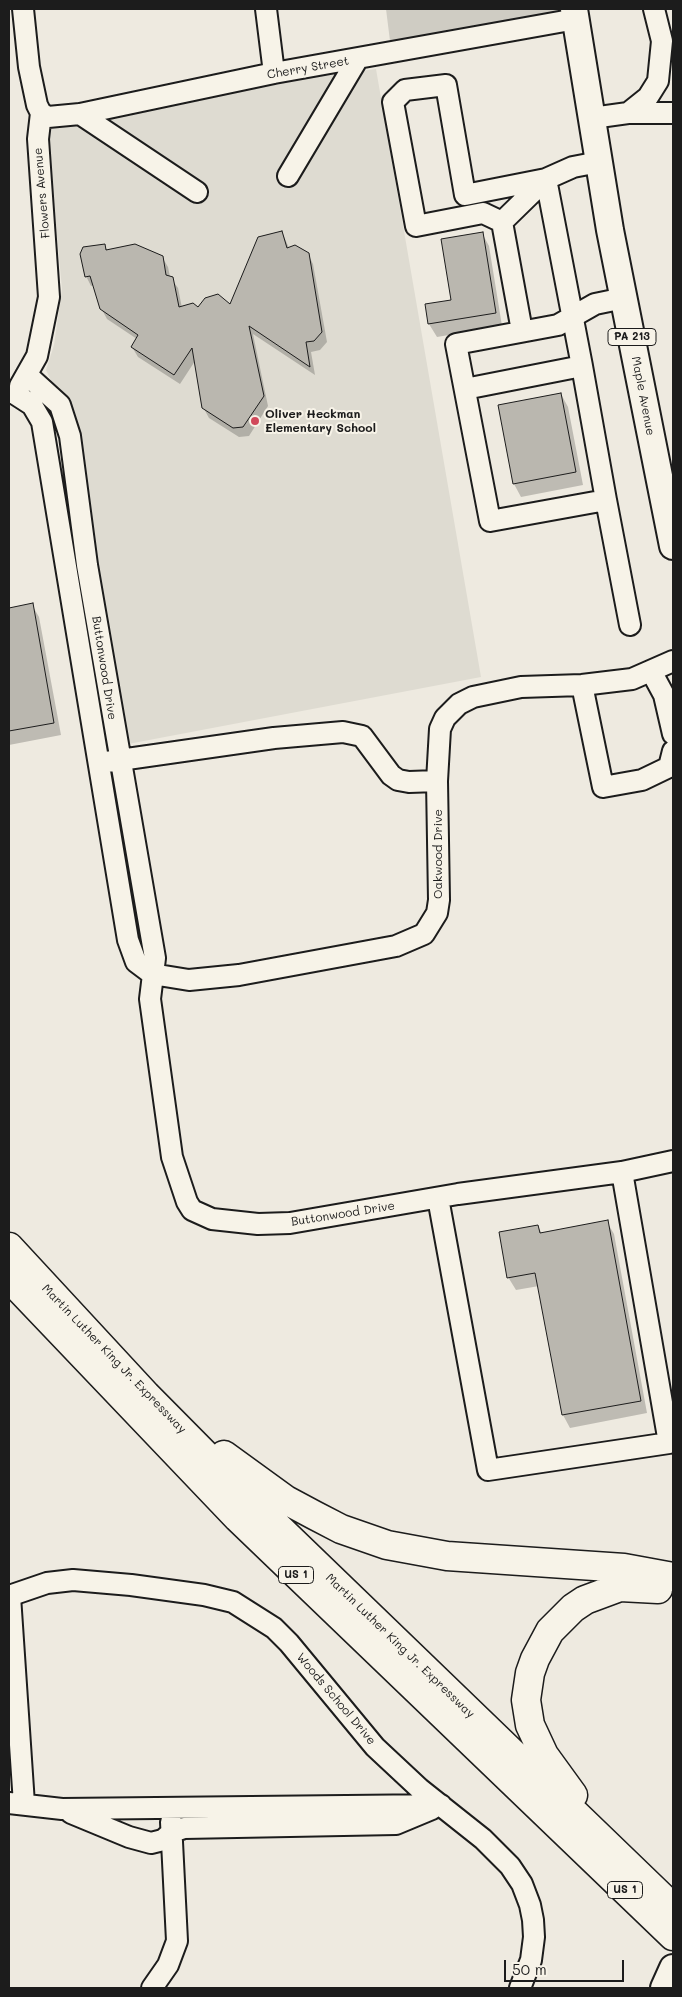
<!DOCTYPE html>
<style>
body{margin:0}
#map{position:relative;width:682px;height:1997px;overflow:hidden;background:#eeeae0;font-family:Mali,sans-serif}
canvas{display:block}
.frame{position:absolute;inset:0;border:10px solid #1c1c1c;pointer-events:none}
.scale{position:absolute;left:504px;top:1960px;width:120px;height:22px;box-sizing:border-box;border:2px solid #1c1c1c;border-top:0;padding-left:6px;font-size:15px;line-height:18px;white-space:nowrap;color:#1c1c1c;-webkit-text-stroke:4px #f7f3e8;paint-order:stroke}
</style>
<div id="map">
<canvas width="682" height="1997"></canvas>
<div class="frame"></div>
<div class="scale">50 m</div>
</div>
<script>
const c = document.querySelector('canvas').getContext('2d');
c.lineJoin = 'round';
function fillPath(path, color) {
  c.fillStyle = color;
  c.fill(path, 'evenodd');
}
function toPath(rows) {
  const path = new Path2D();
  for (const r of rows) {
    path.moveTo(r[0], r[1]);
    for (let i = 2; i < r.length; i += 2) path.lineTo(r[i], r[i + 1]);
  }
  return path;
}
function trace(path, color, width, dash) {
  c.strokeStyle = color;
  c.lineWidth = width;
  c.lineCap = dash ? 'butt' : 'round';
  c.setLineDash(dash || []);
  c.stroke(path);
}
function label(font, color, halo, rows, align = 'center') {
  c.font = font + ' Mali,sans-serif';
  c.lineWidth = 4;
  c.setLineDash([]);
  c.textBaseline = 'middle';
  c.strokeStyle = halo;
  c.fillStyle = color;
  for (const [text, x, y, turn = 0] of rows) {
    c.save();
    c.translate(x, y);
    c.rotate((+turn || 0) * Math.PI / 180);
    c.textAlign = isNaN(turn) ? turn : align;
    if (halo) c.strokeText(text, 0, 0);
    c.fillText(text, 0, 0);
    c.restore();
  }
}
fillPath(toPath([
 [376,69,481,677,128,744,102,600,79,438,46,370,54,345,62,289,47,129,315,77]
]), '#dedbd1');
fillPath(toPath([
 [386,9,562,9,562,11,390,41]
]), '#cfccc3');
fillPath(toPath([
 [282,232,289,248,308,254,313,264,327,342,320,350,311,352,315,375,253,334,268,406,249,436,239,437,209,418,203,407,195,361,180,384,138,357,132,347,137,339,107,319,101,308,94,285,91,286,86,276,104,245,108,251,162,257,168,267,170,277,178,288,182,308,230,306],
 [482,233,489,246,502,326,437,337,429,324,426,305,452,301],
 [561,394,568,407,583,485,521,497,514,484,499,406],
 [32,605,39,617,61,735,9,745,9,609],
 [607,1222,614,1234,647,1413,570,1428,563,1415,539,1286,516,1290,508,1277,538,1226,542,1234]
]), '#0003');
const building = toPath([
 [282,231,287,248,295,245,309,253,322,332,314,341,306,342,310,367,249,326,264,396,243,427,233,428,202,408,192,348,174,375,131,347,138,335,100,309,90,276,85,277,80,254,83,247,105,244,106,250,135,244,163,256,166,275,173,277,179,307,193,303,198,307,205,298,218,294,230,304,258,237,282,231],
 [483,232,496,313,428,324,425,304,451,300,441,239,483,232],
 [561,393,576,472,513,484,498,405,561,393],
 [33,603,54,723,9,731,9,608,33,603],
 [608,1220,641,1401,562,1415,535,1273,507,1278,499,1232,538,1225,540,1233,608,1220]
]);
fillPath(building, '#bab7af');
trace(building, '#1c1c1c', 1);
const minor = toPath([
 [266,9,274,73],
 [41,113,48,117,80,114,274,73,576,19],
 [628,113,673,113],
 [80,114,197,192],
 [592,118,628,113,648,97,658,81,662,41,654,9],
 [288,176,357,60],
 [546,179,582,366],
 [502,222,546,179],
 [624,298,595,304,558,325,456,344,490,521,606,500,630,625],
 [522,331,502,222,483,213,416,226,393,102,405,90,446,85,465,195,546,179,573,167,599,162],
 [27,375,60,405,70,436,87,565,155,958,150,999,172,1157,187,1202,192,1210,212,1219,258,1224,290,1223,458,1194,622,1172,673,1161],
 [20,386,37,356,49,297,38,139,41,113,37,105,29,67,23,9],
 [465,389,582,366,606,500],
 [15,394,32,405,42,422,128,940,136,962,152,974,189,980,239,975,396,946,424,934,437,913,439,900,437,781,440,729,445,718,459,704,473,697,521,687,582,685,632,679,673,661],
 [651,671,664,695,673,734],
 [582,685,603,787,642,780,669,767,673,751],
 [106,762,274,738,343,732,362,736,391,775,398,780,409,782,437,781],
 [438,1198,488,1470,669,1443,622,1172],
 [9,1596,47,1583,73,1580,131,1585,204,1595,233,1602,274,1628,289,1643,375,1747,420,1789,483,1839,510,1866,522,1884,530,1905,533,1920,534,1937,531,1960,520,1988],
 [10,1596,24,1804],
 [9,1803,62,1809,441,1805],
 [71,1813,129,1837,151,1843,163,1840,172,1832,184,1828,396,1824,432,1809],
 [152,1988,168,1965,177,1941,171,1822]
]);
const major = toPath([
 [574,9,610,230,673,546],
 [664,1988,673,1968]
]);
const highway = toPath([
 [9,1247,146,1395,253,1503,673,1908],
 [9,1278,238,1518,673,1936],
 [224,1455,286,1500,314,1515,341,1529,387,1545,447,1556,624,1568,673,1577],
 [573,1795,544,1755,530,1725,526,1700,530,1673,535,1659,550,1631,573,1608,585,1600,620,1587,658,1589]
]);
trace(minor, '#1c1c1c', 24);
trace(major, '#1c1c1c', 30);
trace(highway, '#1c1c1c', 31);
trace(minor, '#f7f3e8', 20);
trace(major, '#f7f3e8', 26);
trace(highway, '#f7f3e8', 28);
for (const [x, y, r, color] of [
 [255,421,5,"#d1495b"]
]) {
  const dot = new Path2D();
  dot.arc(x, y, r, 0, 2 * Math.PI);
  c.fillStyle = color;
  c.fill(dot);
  trace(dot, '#f7f3e8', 2);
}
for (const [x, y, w] of [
 [632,337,48],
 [296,1575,35],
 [625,1890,35]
]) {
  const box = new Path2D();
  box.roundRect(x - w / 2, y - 8.5, w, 17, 4);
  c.fillStyle = '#f7f3e8';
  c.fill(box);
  trace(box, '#1c1c1c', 1);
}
label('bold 11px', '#1c1c1c', null, [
 ["PA 213",632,337],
 ["US 1",296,1575],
 ["US 1",625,1890]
]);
label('12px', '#1c1c1c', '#f7f3e8', [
 ["Cherry Street",308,68,-10],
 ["Flowers Avenue",42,193,-95],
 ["Maple Avenue",643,396,79],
 ["Buttonwood Drive",104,668,81],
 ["Oakwood Drive",438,854,-90],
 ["Buttonwood Drive",343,1214,-9],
 ["Martin Luther King Jr. Expressway",114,1359,46],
 ["Martin Luther King Jr. Expressway",400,1646,44],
 ["Woods School Drive",336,1699,50]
]);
label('bold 12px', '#1c1c1c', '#f7f3e8', [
 ["Oliver Heckman",265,414],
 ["Elementary School",265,428]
], 'left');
</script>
